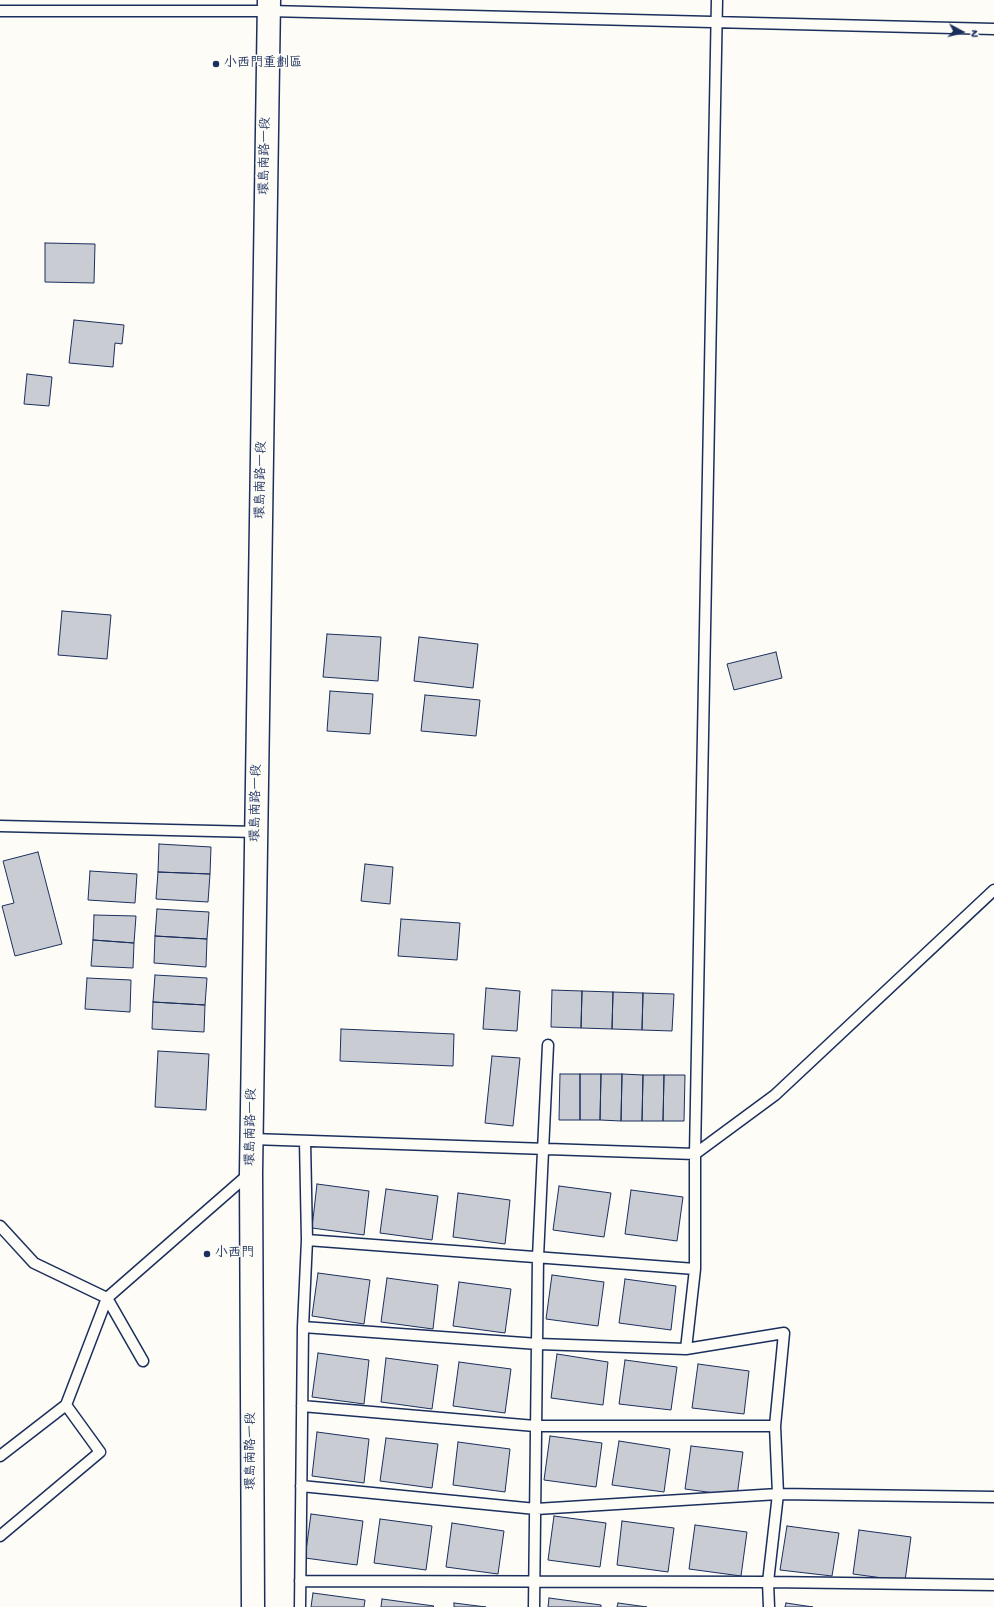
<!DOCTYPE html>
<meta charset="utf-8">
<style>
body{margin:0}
#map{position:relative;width:994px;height:1607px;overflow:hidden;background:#fdfcf7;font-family:"Gochi Hand",sans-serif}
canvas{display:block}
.north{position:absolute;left:942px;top:12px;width:40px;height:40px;-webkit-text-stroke:3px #fdfcf7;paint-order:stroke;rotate:97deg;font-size:11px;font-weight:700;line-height:16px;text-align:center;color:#1b2f5e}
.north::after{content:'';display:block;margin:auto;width:14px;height:18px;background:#1b2f5e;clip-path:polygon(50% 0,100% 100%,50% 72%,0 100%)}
</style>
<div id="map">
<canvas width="994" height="1607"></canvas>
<div class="north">N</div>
</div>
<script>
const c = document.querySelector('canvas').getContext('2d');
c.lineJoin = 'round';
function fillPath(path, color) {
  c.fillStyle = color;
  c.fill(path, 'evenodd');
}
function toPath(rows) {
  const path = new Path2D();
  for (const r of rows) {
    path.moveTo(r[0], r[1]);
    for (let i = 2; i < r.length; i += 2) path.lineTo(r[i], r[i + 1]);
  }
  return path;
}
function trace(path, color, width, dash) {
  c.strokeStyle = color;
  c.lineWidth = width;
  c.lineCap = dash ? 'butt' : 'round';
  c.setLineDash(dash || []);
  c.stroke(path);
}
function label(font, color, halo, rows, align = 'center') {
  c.font = font + ' "Gochi Hand","LXGW WenKai TC",sans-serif';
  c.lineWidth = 3;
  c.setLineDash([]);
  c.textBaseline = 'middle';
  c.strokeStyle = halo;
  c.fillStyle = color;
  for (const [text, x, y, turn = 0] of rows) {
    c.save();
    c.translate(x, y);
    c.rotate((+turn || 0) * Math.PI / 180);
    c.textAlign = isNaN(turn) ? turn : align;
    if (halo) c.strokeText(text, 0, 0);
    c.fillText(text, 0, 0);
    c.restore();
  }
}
const building = toPath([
 [45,243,95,244,94,283,45,282,45,243],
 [74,320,124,325,122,344,115,343,113,367,69,363,74,320],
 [27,374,52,377,49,406,24,404,27,374],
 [62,611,111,615,107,659,58,655,62,611],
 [327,634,381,637,378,681,323,677,327,634],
 [419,637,478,644,473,688,414,681,419,637],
 [776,652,782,678,734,690,727,664,776,652],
 [330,691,373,694,370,734,327,731,330,691],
 [425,695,480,700,476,736,421,731,425,695],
 [159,844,211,847,210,874,158,872,159,844],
 [38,852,62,944,15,956,2,906,14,903,3,861,38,852],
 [365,864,393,867,390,904,361,901,365,864],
 [90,871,137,874,135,903,88,900,90,871],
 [158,872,210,874,208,902,156,899,158,872],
 [157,909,209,912,207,939,155,936,157,909],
 [94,915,136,916,134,943,93,940,94,915],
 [401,919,460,923,457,960,398,956,401,919],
 [155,936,207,939,206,967,154,963,155,936],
 [93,940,134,943,133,968,91,966,93,940],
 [155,975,207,978,205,1005,153,1002,155,975],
 [87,978,131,980,130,1012,85,1009,87,978],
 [486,988,520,991,517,1031,483,1029,486,988],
 [552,990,582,991,581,1028,551,1027,552,990],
 [582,991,613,992,612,1029,581,1028,582,991],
 [613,992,643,993,642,1030,612,1029,613,992],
 [643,993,674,994,672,1031,642,1030,643,993],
 [153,1002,205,1005,204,1032,152,1029,153,1002],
 [341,1029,454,1034,453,1066,340,1061,341,1029],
 [158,1051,209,1054,206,1110,155,1107,158,1051],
 [492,1056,520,1058,513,1126,485,1123,492,1056],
 [560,1074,580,1074,580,1120,559,1120,560,1074],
 [580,1074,601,1074,600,1120,580,1120,580,1074],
 [601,1074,622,1074,621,1121,600,1120,601,1074],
 [622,1074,643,1075,642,1121,621,1121,622,1074],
 [643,1075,664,1075,663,1121,642,1121,643,1075],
 [664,1075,685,1075,684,1121,663,1121,664,1075],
 [317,1184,369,1191,364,1235,312,1228,317,1184],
 [559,1186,611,1193,604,1237,553,1230,559,1186],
 [386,1189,438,1196,432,1240,380,1233,386,1189],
 [631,1190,683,1197,677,1241,625,1234,631,1190],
 [458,1193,510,1200,505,1244,453,1237,458,1193],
 [318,1273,370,1280,364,1324,312,1316,318,1273],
 [552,1275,604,1282,598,1326,546,1319,552,1275],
 [387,1278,438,1285,433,1329,381,1322,387,1278],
 [625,1279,676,1286,671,1330,619,1323,625,1279],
 [459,1282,511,1289,505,1333,453,1326,459,1282],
 [318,1353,369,1360,364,1404,312,1397,318,1353],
 [557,1354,608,1362,603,1405,551,1398,557,1354],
 [386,1358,438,1365,432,1409,381,1402,386,1358],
 [625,1360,677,1367,671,1410,619,1404,625,1360],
 [459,1362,511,1369,505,1413,453,1406,459,1362],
 [698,1364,749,1371,744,1414,692,1408,698,1364],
 [317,1432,369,1439,364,1483,312,1476,317,1432],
 [550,1436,602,1443,596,1487,544,1480,550,1436],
 [386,1438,438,1444,432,1488,380,1481,386,1438],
 [619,1441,670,1449,664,1492,612,1485,619,1441],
 [458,1442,510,1449,505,1492,453,1485,458,1442],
 [691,1446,743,1452,737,1496,685,1489,691,1446],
 [311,1514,363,1521,357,1565,305,1558,311,1514],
 [554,1516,606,1523,600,1567,548,1560,554,1516],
 [380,1519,432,1526,426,1570,374,1563,380,1519],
 [622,1521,674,1528,668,1572,617,1565,622,1521],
 [452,1523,504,1531,498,1574,446,1567,452,1523],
 [695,1525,747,1532,741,1576,689,1569,695,1525],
 [787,1526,839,1533,832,1576,780,1570,787,1526],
 [859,1530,911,1537,905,1581,853,1574,859,1530],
 [313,1593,365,1600,364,1607,311,1607,313,1593],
 [549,1598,601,1605,601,1607,548,1607,549,1598],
 [382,1599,434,1606,433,1607,381,1607,382,1599],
 [454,1603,486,1607,454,1607,454,1603],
 [618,1603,647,1607,617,1607,618,1603],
 [786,1603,813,1607,785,1607,786,1603]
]);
fillPath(building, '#c9ccd3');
trace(building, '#1b2f5e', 1);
const lane = toPath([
 [717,0,695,1154,695,1269,686,1349,784,1333,775,1426,778,1494,768,1582,769,1607],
 [0,11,269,11,994,29],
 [0,826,256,832],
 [252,1139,695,1154,775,1095,994,890],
 [0,1226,34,1263,107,1298,143,1361],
 [307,1240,695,1269],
 [303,1327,538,1344,686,1349],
 [302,1406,535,1426,775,1426],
 [0,1456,66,1405,107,1298,250,1173],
 [301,1486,536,1509,778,1494,994,1497],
 [0,1536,100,1452,66,1405],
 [300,1581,768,1582,994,1585],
 [300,1607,303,1327,307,1240,305,1141],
 [534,1607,538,1257,548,1045]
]);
const secondary = toPath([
 [253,1607,251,1172,269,0]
]);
trace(lane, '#1b2f5e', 13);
trace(secondary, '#1b2f5e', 25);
trace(lane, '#fdfcf7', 10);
trace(secondary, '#fdfcf7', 22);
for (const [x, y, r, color] of [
 [216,64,4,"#1b2f5e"],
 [207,1254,4,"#1b2f5e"]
]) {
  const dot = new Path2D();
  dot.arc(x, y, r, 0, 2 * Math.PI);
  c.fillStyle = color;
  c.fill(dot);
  trace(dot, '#fdfcf7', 1.5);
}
label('13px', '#1b2f5e', '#fdfcf7', [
 ["小西門重劃區",224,64],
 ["小西門",215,1254]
], 'left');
label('13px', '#1b2f5e', '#fdfcf7', [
 ["環島南路一段",266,156,-89],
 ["環島南路一段",262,480,-89],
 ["環島南路一段",257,803,-89],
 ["環島南路一段",252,1127,-89],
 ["環島南路一段",252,1451,-90]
]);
</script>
